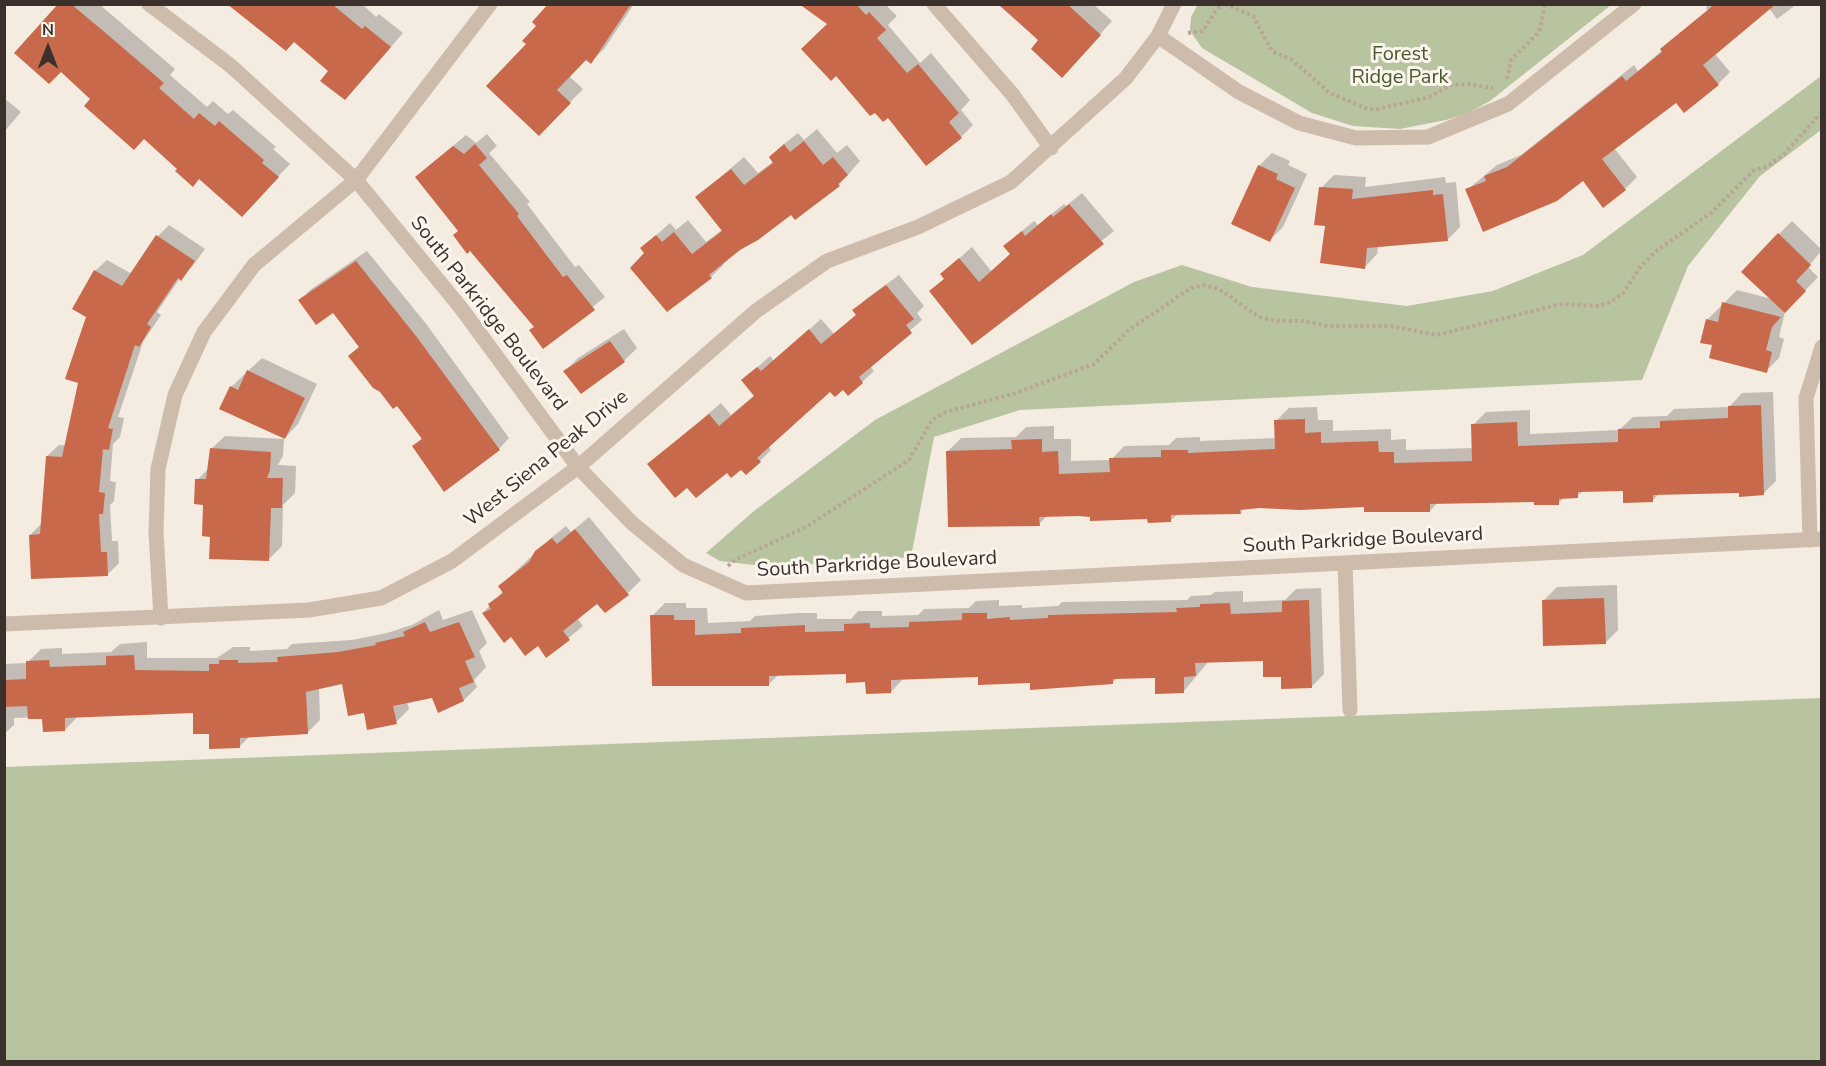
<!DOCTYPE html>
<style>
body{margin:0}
#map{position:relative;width:1826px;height:1066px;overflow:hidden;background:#f4ebe1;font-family:"Nunito Sans",sans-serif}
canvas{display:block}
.frame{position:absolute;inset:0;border:6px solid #3b302b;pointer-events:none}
.north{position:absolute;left:18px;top:18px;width:60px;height:60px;-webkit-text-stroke:4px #fbf5ee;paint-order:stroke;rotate:0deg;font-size:16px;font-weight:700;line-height:24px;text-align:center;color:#3b302b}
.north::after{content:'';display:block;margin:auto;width:21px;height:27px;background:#3b302b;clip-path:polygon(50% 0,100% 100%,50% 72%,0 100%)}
</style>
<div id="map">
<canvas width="1826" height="1066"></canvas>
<div class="frame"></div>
<div class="north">N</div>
</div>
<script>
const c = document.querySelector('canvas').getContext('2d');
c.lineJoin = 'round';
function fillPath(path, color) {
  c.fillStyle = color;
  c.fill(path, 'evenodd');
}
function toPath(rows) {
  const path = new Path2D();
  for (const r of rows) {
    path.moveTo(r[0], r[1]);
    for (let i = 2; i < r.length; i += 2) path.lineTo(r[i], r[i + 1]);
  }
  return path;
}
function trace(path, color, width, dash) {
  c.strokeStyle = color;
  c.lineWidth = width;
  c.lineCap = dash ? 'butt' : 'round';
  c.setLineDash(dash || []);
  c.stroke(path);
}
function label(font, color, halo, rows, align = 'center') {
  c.font = font + ' "Nunito Sans",sans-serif';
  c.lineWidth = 6;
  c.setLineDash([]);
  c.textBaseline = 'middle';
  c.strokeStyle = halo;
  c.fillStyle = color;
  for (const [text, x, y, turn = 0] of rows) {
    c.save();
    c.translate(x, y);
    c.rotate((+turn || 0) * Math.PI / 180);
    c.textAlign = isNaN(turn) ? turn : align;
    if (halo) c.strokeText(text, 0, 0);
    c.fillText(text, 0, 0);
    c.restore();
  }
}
fillPath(toPath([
 [1198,4,1611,5,1490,101,1466,114,1446,120,1400,129,1353,126,1312,113,1202,48,1190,31,1191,17],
 [1821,76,1821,130,1760,176,1688,266,1642,380,1020,410,934,437,911,557,771,567,720,561,706,553,754,511,875,420,1134,282,1182,265,1252,287,1407,306,1493,291,1583,255],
 [1821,698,1821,1061,5,1061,4,767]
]), '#b8c4a0');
fillPath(toPath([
 [60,4,99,4,175,69,170,75,207,107,213,101,228,114,233,110,276,147,273,149,290,164,254,202,179,168,144,138,92,99],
 [234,4,362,4,376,17,379,14,403,33,358,85,330,70,295,41],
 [551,4,634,4,604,49,591,62,586,58,569,76,583,89,552,121,528,44],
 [802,4,885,4,897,16,888,25,920,63,931,53,970,100,961,110,973,125,961,137,888,116,829,24],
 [997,4,1093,4,1112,21,1074,63],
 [1709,4,1797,4,1777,19,1769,8,1715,54,1730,72,1718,84,1677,101,1614,148,1637,177,1625,189,1584,179,1467,190,1497,165,1521,155,1634,65,1638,71,1708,11,1706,8],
 [4,98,21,112,4,132],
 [817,129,837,153,847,145,860,161,839,185,796,218,791,213,739,249,722,262,724,264,711,277,646,253,642,248,670,223,676,230,688,220,706,242,723,229,697,197,744,157,758,173,774,161,784,144,798,133,804,140],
 [487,134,497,146,489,153,530,202,527,204,575,267,579,265,605,297,543,346,535,326,471,249,429,166,466,135,476,143],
 [1272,153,1290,161,1288,165,1307,174,1283,227,1270,240,1259,166],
 [1334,175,1366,177,1365,187,1445,177,1446,183,1456,182,1460,227,1447,240,1378,246,1377,254,1364,268,1327,224,1321,188],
 [1082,193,1114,231,973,343,931,291,945,278,942,274,972,247,991,271,1012,254,1005,246,1017,235,1034,221,1038,225,1064,204,1066,206],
 [1792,221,1822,250,1808,267,1818,277,1785,312,1779,337,1784,339,1779,358,1766,371,1714,344,1707,320,1737,290,1772,299,1779,234],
 [169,225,205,249,192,267,180,278,157,312,161,315,143,342,118,417,124,418,120,437,113,444,110,481,116,482,114,501,110,505,112,541,118,541,119,563,108,574,30,535,41,524,47,456,59,445,66,445,79,382,95,271,107,260,132,274,158,236],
 [367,251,427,325,509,438,499,449,414,446,423,437,333,311,300,301,310,290],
 [899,275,924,306,917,313,922,320,870,366,874,371,862,382,830,390,768,446,771,450,760,461,687,485,649,464,721,403,731,415,755,395,743,380,770,356,774,361,821,319,834,334,857,314,854,310,866,299],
 [624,329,637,348,624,361,565,371,578,358],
 [262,358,317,384,298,424,285,438,221,408,231,387],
 [1773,392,1776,481,1763,494,1740,491,1659,494,1653,500,1624,489,1583,491,1577,496,1565,497,1558,503,1536,500,1438,502,1430,511,1366,505,1259,507,1244,508,1240,513,1178,514,1170,521,1149,517,1048,515,1039,524,948,451,961,438,1016,437,1026,427,1054,426,1054,439,1071,439,1071,461,1111,460,1124,446,1169,445,1176,438,1200,437,1200,441,1277,438,1276,421,1289,408,1317,407,1318,420,1333,420,1333,431,1391,429,1391,440,1406,439,1406,450,1473,448,1473,425,1486,412,1530,410,1530,434,1619,430,1633,417,1667,416,1674,409,1729,407,1742,393],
 [225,436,284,439,283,456,278,465,296,466,295,493,283,505,282,546,269,559,212,535,197,480,209,468,211,449],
 [589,517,641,580,628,593,598,602,577,618,583,626,547,656,538,644,512,635,483,613,503,591,500,586,551,538,566,526,571,532],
 [1617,585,1618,630,1605,643,1544,600,1557,587],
 [1321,588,1324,674,1311,687,1283,675,1264,659,1208,662,1184,691,1156,676,1118,677,1113,682,1031,681,980,676,904,678,891,692,847,673,779,674,768,685,652,616,665,603,686,603,686,608,707,608,708,623,750,621,755,616,800,613,817,613,817,619,851,619,858,611,882,611,882,616,918,615,924,609,969,608,976,601,999,600,999,606,1022,605,1022,608,1058,606,1062,602,1187,600,1191,596,1211,595,1215,592,1243,591,1243,602,1285,600,1296,589],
 [439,610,443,620,472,610,487,643,479,651,486,667,474,680,477,687,464,700,433,696,407,702,409,709,396,722,365,711,343,682,319,688,320,720,307,733,250,736,239,747,211,732,194,711,78,716,65,730,44,717,14,718,14,725,4,734,4,664,27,663,41,649,62,648,62,654,111,652,120,644,147,642,147,658,217,658,233,647,250,647,250,651,287,649,292,644,352,640,387,633,412,625]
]), '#0003');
fillPath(toPath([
 [58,4,71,4,108,35,164,83,159,88,194,119,199,113,215,126,219,121,264,160,262,163,279,177,242,217,199,179,193,187,175,171,177,169,144,139,134,150,84,106,90,99,61,72,49,84,14,53],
 [227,4,332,4,362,29,365,26,391,47,345,100,320,81,328,71,294,42,286,51],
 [548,4,631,4,591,64,586,60,557,90,571,103,539,136,486,86,526,44,522,41,536,26,532,22],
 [799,4,856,4,866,15,869,12,886,30,877,38,907,73,918,64,959,113,949,122,962,138,926,166,888,118,883,122,875,113,870,116,836,76,831,81,801,49,827,24],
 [998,4,1067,4,1101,35,1062,78,1031,49,1038,40],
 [1715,4,1776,4,1703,65,1719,85,1684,113,1676,103,1602,159,1626,190,1603,208,1583,181,1557,201,1483,232,1465,189,1486,181,1484,176,1507,167,1622,76,1626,81,1662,52,1660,49],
 [804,141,823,165,833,157,848,175,838,184,840,186,795,220,791,215,758,240,740,250,709,275,712,278,667,312,630,268,644,253,640,248,656,235,662,242,674,232,692,254,722,231,695,197,731,169,744,185,773,163,769,157,784,144,790,152],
 [475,144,487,158,479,165,519,214,517,216,563,277,567,275,595,310,543,349,529,330,534,327,470,251,467,254,453,235,458,231,415,177,453,146,464,154],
 [1258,165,1278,174,1276,179,1295,188,1270,242,1231,224],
 [1319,187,1353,189,1352,199,1433,190,1433,195,1443,194,1448,241,1367,248,1365,269,1320,263,1325,226,1314,225],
 [1069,204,1104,244,972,345,929,291,944,279,940,274,959,258,979,282,1010,254,1003,246,1022,231,1025,236,1051,214,1053,217],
 [1778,233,1811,265,1796,281,1806,291,1785,313,1741,272],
 [156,235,195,261,181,281,178,278,147,324,151,327,139,347,135,345,108,428,113,429,109,450,103,449,99,492,105,493,103,514,99,514,101,552,107,552,108,576,31,579,29,535,40,534,46,456,62,457,78,383,65,379,86,317,72,309,94,270,122,286],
 [356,261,416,336,500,450,444,492,412,446,422,439,397,406,393,409,380,392,373,388,348,356,359,347,333,313,316,325,298,300],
 [886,285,914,319,906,325,912,333,859,377,863,383,848,396,843,390,835,397,830,392,757,458,761,462,746,475,741,470,731,478,727,473,696,498,687,488,675,498,647,464,709,414,719,426,754,396,741,380,757,367,761,371,809,329,821,344,856,315,852,310],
 [1722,302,1781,317,1772,327,1766,350,1772,352,1767,373,1709,358,1712,345,1700,343,1706,319,1718,322],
 [610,341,625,362,581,394,563,371],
 [247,370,305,398,285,439,219,409,230,386,238,390],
 [1761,405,1764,495,1739,497,1739,493,1653,495,1653,502,1623,503,1623,491,1578,492,1578,498,1559,499,1559,505,1534,505,1534,502,1430,504,1430,512,1364,512,1364,507,1300,510,1259,508,1240,510,1241,514,1171,515,1171,522,1148,523,1147,519,1090,521,1090,517,1079,516,1039,517,1040,526,948,527,946,451,1012,449,1011,440,1042,439,1042,452,1058,451,1059,474,1110,472,1109,458,1161,457,1161,450,1188,450,1188,453,1275,449,1274,420,1305,419,1305,433,1321,432,1321,443,1378,441,1379,452,1394,452,1394,463,1472,461,1471,424,1517,422,1518,446,1618,442,1618,429,1660,428,1660,421,1728,418,1728,406],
 [210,448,271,452,270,470,267,478,283,478,282,508,271,508,269,561,209,559,210,537,202,536,203,505,194,504,195,479,206,479],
 [575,529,629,595,605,613,597,604,563,631,570,640,546,658,538,646,525,656,511,637,504,643,482,613,491,609,488,604,503,593,498,586,529,562,535,551,552,538,557,544],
 [1604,598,1606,644,1543,646,1542,600],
 [1309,600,1312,688,1281,689,1281,677,1263,677,1263,661,1195,663,1196,676,1184,677,1184,693,1155,694,1155,678,1113,679,1113,684,1030,690,1030,683,978,685,978,677,891,680,891,693,866,694,865,682,846,683,846,674,769,676,769,686,652,686,650,615,674,615,674,620,695,620,695,635,741,633,741,628,786,626,805,625,805,632,844,631,844,624,870,623,870,628,909,627,909,622,962,620,962,613,987,613,987,619,1010,617,1010,620,1048,618,1048,615,1177,612,1176,608,1200,607,1200,604,1230,603,1231,614,1282,612,1282,601],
 [425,622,430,632,459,622,475,657,465,661,474,682,459,688,464,701,438,713,432,698,393,706,397,724,367,730,364,713,348,716,342,684,306,692,308,734,240,738,240,748,209,749,209,734,193,734,193,713,65,718,65,731,43,732,42,719,28,719,27,706,4,707,4,680,26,679,26,661,49,660,50,667,106,665,106,656,134,655,135,670,209,671,209,664,219,664,219,660,238,660,238,663,278,662,277,657,338,652,376,645,375,643,405,636,403,632]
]), '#c8694b');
trace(toPath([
 [1225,4,1253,16,1272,51,1292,60,1330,93,1368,109,1378,109,1430,97,1450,85,1469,84,1493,88],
 [1188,33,1203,31,1216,10,1223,4],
 [1507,79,1511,60,1539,32,1545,4],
 [728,566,735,560,806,527,909,460,932,420,946,412,1016,393,1094,364,1129,330,1191,288,1204,285,1219,289,1259,317,1280,321,1304,321,1328,326,1391,326,1437,335,1561,304,1599,306,1611,302,1623,293,1641,266,1656,251,1712,212,1753,171,1768,166,1784,154,1822,112]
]), '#b9a596', 4, [3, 3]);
trace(toPath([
 [149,4,231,66,356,180,461,308,578,467,632,523,683,565,746,593,1822,539],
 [934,4,1012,94,1051,148],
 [1158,36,1239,92,1299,123,1356,138,1428,137,1508,104,1634,4],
 [1810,540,1806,398,1822,347],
 [1345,563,1350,710],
 [161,618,156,532,158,469,175,395,204,332,254,265,356,180,490,4],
 [4,624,309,610,381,598,452,561,578,467,756,311,827,261,918,227,1011,182,1126,78,1158,36,1174,4]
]), '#cdbbac', 15);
label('20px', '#4a5a2e', '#fbf5ee', [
 ["Forest",1400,55],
 ["Ridge Park",1400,78]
]);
label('20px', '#3b302b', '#fbf5ee', [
 ["South Parkridge Boulevard",488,314,52],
 ["West Siena Peak Drive",547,459,-39],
 ["South Parkridge Boulevard",1363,541,-3],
 ["South Parkridge Boulevard",877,565,-3]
]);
</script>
